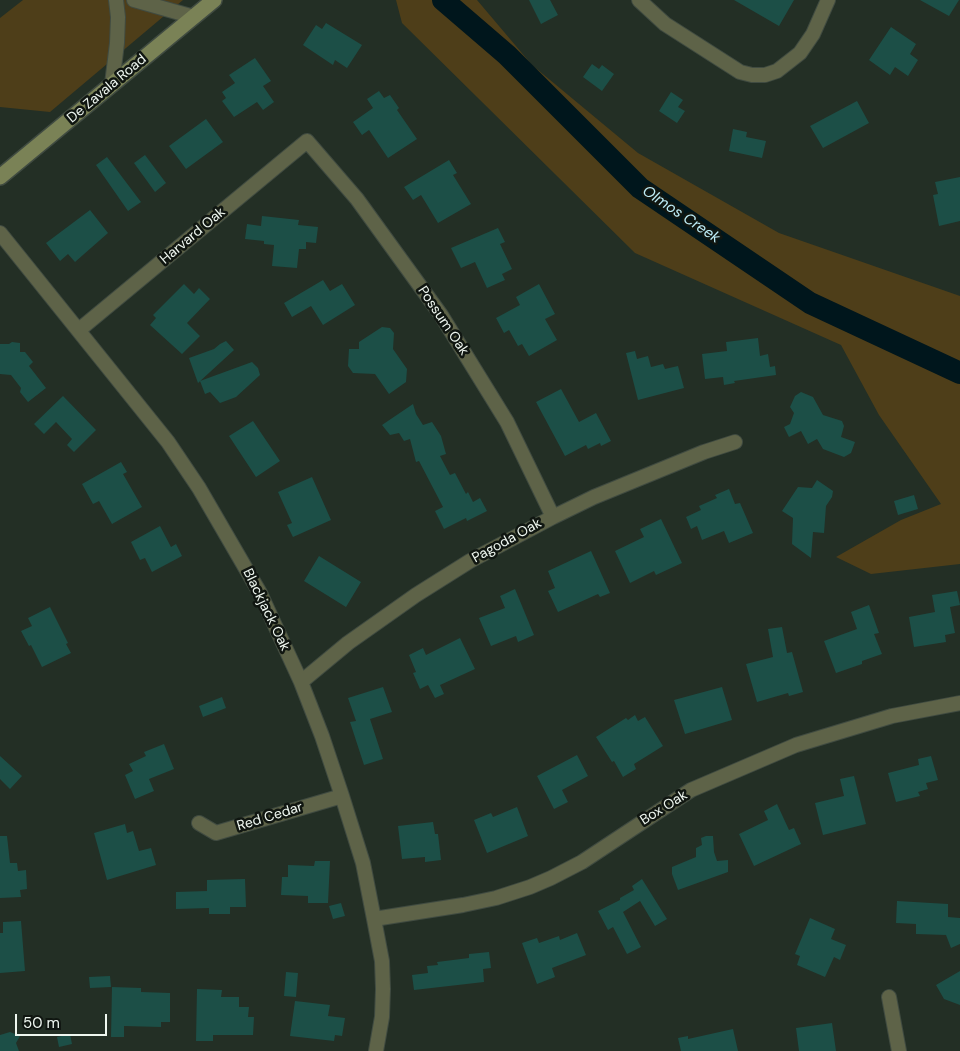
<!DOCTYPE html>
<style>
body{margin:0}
#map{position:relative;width:960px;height:1051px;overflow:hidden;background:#232f25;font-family:"DM Sans",sans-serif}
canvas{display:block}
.scale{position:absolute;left:15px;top:1014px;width:92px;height:22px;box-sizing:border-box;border:2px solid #eff7f0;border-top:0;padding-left:6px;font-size:15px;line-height:18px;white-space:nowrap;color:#eff7f0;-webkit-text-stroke:4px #101611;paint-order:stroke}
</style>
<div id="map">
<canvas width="960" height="1051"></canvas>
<div class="scale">50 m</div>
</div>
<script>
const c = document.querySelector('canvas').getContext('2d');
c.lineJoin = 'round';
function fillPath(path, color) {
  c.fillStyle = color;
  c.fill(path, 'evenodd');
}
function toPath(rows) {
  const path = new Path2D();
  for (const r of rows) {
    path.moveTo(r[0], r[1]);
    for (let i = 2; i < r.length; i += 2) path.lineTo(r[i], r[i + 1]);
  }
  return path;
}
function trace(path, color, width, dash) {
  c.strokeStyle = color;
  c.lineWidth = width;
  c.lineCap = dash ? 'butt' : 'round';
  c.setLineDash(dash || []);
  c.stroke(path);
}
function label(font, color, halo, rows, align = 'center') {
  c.font = font + ' "DM Sans",sans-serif';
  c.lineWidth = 5;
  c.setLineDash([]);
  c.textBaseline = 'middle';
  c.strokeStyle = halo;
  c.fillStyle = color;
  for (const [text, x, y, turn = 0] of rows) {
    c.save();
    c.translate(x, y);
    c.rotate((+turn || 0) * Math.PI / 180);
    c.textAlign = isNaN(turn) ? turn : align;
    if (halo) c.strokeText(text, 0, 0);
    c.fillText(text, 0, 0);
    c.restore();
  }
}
fillPath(toPath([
 [23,0,183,0,50,112,0,107,0,18],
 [396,0,477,0,532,65,638,153,779,233,960,296,960,564,871,574,836,557,901,520,941,504,879,415,841,345,635,253,402,23]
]), '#4e3e19');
trace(toPath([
 [443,0,507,55,640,188,810,303,960,373]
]), '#00161c', 22);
fillPath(toPath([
 [529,0,550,0,558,15,541,24],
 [734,0,794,0,779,26],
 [920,0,959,0,949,16],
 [326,23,362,45,347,68,335,60,333,65,303,45,316,25,322,29],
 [891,27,916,44,910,54,918,60,908,76,895,67,890,75,869,60],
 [255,58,271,81,263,86,274,102,263,110,257,102,234,117,222,101,226,98,222,92,235,83,229,75],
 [592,64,599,69,602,65,614,74,602,91,583,77],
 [379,91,384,98,390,95,399,108,397,110,417,139,388,158,369,130,362,135,353,122,373,108,367,99],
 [671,92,683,100,678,107,685,111,677,123,659,111],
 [857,101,869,123,823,148,810,126],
 [206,119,223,142,186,169,169,146],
 [733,129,747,132,746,137,766,141,762,158,729,151],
 [145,155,166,183,155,192,134,163],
 [107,157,141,202,128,211,96,165],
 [449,160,457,173,453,175,471,204,438,223,421,195,413,200,404,187],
 [960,177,960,221,939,226,933,195,938,194,935,182],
 [90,210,108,233,75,262,68,254,60,261,46,243],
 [262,216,299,220,298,225,318,227,316,243,306,242,306,249,299,249,297,268,272,266,274,245,264,244,264,241,245,239,247,224,261,226],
 [498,228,505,242,500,244,512,269,502,274,505,280,487,288,475,262,461,268,451,248],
 [323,280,330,291,342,284,355,305,323,325,311,306,292,317,284,303],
 [184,284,194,294,199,288,210,299,187,323,200,336,182,354,150,325,156,318,153,315],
 [539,284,555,314,545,319,557,340,529,356,522,344,518,346,509,330,504,333,496,318,520,305,516,297],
 [382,327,390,328,394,333,393,349,407,369,406,382,389,394,375,374,353,373,348,366,349,349,359,349,359,342],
 [758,338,760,356,768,354,770,367,775,366,776,375,734,381,735,383,724,385,723,377,705,379,702,354,727,351,726,342],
 [226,341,234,350,198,383,189,358,214,349,220,344],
 [12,342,20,343,20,352,25,352,33,362,29,366,46,388,28,402,20,392,21,388,11,375,0,374,0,344,9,344],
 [635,351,637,359,648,356,651,367,663,364,665,369,678,366,684,388,638,400,626,353],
 [252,362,258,368,260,375,236,397,220,403,210,392,205,394,200,381],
 [561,389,579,422,596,413,611,441,601,446,600,443,588,449,586,445,565,456,536,402],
 [801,392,813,397,823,415,842,421,844,426,841,437,855,442,851,453,844,457,823,449,817,439,808,444,801,431,789,437,784,427,790,424,794,413,790,407,795,396],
 [63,396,96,430,74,452,67,445,72,439,56,422,44,434,34,424],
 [413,404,416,414,423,425,432,422,441,436,446,454,440,456,450,475,455,473,466,494,468,492,473,502,480,498,487,511,467,521,466,518,444,529,435,511,443,507,419,461,416,462,410,439,404,441,399,433,390,435,382,425],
 [253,421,280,461,256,477,229,436],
 [121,462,127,472,123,474,142,507,112,524,99,501,93,504,82,484],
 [312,477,331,520,293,537,287,525,292,523,278,492],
 [817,480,833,491,832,497,826,506,824,533,813,532,811,558,792,544,793,518,782,511,798,487,812,488],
 [729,489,735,504,740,503,753,533,729,543,724,531,702,540,697,526,691,529,686,517,701,510,699,506,717,498,715,495],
 [914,495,918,509,898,515,894,501],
 [661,519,682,563,656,575,654,571,630,583,615,551,644,537,640,529],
 [160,526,171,547,176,544,182,556,152,572,145,558,140,560,131,542],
 [591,551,610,593,600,597,598,594,558,612,548,591,555,588,548,571],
 [319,556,361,582,346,607,304,581],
 [515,589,534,635,518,642,516,636,491,646,479,618,505,608,500,596],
 [957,591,960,605,950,607,955,633,945,635,946,642,914,647,909,617,935,612,932,595],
 [869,605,879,633,874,634,882,654,862,661,862,664,836,673,824,641,857,629,851,612],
 [50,607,68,643,66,644,71,653,42,667,31,645,29,646,21,631,32,626,28,618],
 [782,627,787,653,792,652,803,692,789,696,788,693,757,702,746,664,773,657,768,629],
 [460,638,475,669,440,685,444,694,435,698,428,685,420,689,413,673,416,672,409,655,423,648,426,655],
 [383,687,392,712,370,719,383,759,364,765,350,722,356,721,348,698],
 [722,687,732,720,685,734,674,700],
 [222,697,226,708,203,717,199,706],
 [635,715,638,721,645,717,663,746,634,764,636,769,623,777,614,761,612,762,596,737,626,718,628,720],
 [164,744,174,769,149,779,154,791,135,799,125,775,133,771,129,764,146,756,144,752],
 [577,755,588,776,562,790,568,802,554,809,537,776],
 [0,756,22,776,10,789,0,779],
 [931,756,938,780,926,783,928,789,918,792,920,796,896,802,888,773,919,765,918,759],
 [854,776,866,824,823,835,815,803,844,796,840,779],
 [777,804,789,830,794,828,801,844,754,866,739,834,768,820,764,811],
 [517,807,528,836,487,853,474,820,491,813,493,817],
 [433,822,435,834,438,834,441,860,425,862,425,857,402,859,398,826],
 [125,824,127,833,133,831,139,851,151,848,156,865,107,880,94,833],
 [0,836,7,836,10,863,17,863,18,871,26,870,27,889,20,890,21,897,0,898],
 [706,836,713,836,714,852,717,861,728,860,728,872,678,890,672,874,672,867,696,857,696,848,702,845,701,838],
 [315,861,330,861,328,903,308,903,308,896,281,895,282,877,288,877,288,865,314,866],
 [245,879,246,907,230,907,230,914,209,914,209,908,176,909,176,892,207,891,207,880],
 [642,879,667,919,655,926,640,901,623,912,641,947,627,954,613,927,608,930,598,911,620,900,620,898,634,890,632,886],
 [897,901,948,904,948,917,960,918,960,944,951,948,946,935,916,934,916,924,896,923],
 [341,903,345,916,333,919,329,906],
 [810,918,835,929,831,939,846,945,840,960,834,957,825,977,797,965,800,956,795,954],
 [21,921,25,971,0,973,0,933,3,933,3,922],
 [577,933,586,955,552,968,555,977,537,984,522,943,537,938,539,943,559,936,560,940],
 [489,952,491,968,483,969,484,982,414,990,412,975,428,973,427,966,438,965,437,962,469,958,469,954],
 [960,971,960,1005,944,999,936,985],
 [286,972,298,973,296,997,284,996],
 [110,976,111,987,90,988,89,977],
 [112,987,141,988,141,992,170,993,170,1022,161,1022,161,1027,124,1026,124,1037,111,1037],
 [197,989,222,990,221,997,239,997,239,1007,249,1007,248,1017,254,1017,253,1035,213,1035,213,1041,196,1041],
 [295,1001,330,1005,328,1016,345,1018,342,1036,335,1035,334,1041,290,1036],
 [832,1023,836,1051,799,1051,796,1028],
 [733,1029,738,1051,681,1051,678,1038,688,1036,688,1039],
 [10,1032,20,1036,16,1043,19,1051,0,1051,0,1035],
 [70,1034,72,1044,59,1047,57,1037]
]), '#1c4f47');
const street = toPath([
 [134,0,194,17],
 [639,0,665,24,740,72,752,75,765,75,777,71,800,53,813,34,828,0],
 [112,84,117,43,118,17,116,0],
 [0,233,168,442,199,488,260,593,301,682,322,736,342,796,363,863,374,919,382,961,383,989,382,1017,376,1051],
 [79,330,307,141,357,199,441,315,507,422,553,517],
 [301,682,348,643,416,595,470,561,553,517,594,497,704,452,735,442],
 [199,823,216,833,342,796],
 [374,919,463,905,496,898,530,887,551,878,582,862,691,790,796,745,892,716,960,703],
 [889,997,899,1051]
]);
const secondary = toPath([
 [0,177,214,0]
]);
trace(street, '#404b41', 16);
trace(secondary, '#404b41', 18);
trace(street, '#5e6348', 14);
trace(secondary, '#7a8256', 15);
label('14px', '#eff7f0', '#101611', [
 ["De Zavala Road",107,89,-40],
 ["Harvard Oak",193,236,-40],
 ["Possum Oak",443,321,56],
 ["Pagoda Oak",507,541,-29],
 ["Blackjack Oak",266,610,64],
 ["Box Oak",664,808,-32],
 ["Red Cedar",270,817,-17]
]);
label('italic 15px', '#beecf6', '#101611', [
 ["Olmos Creek",681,215,34]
]);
</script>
